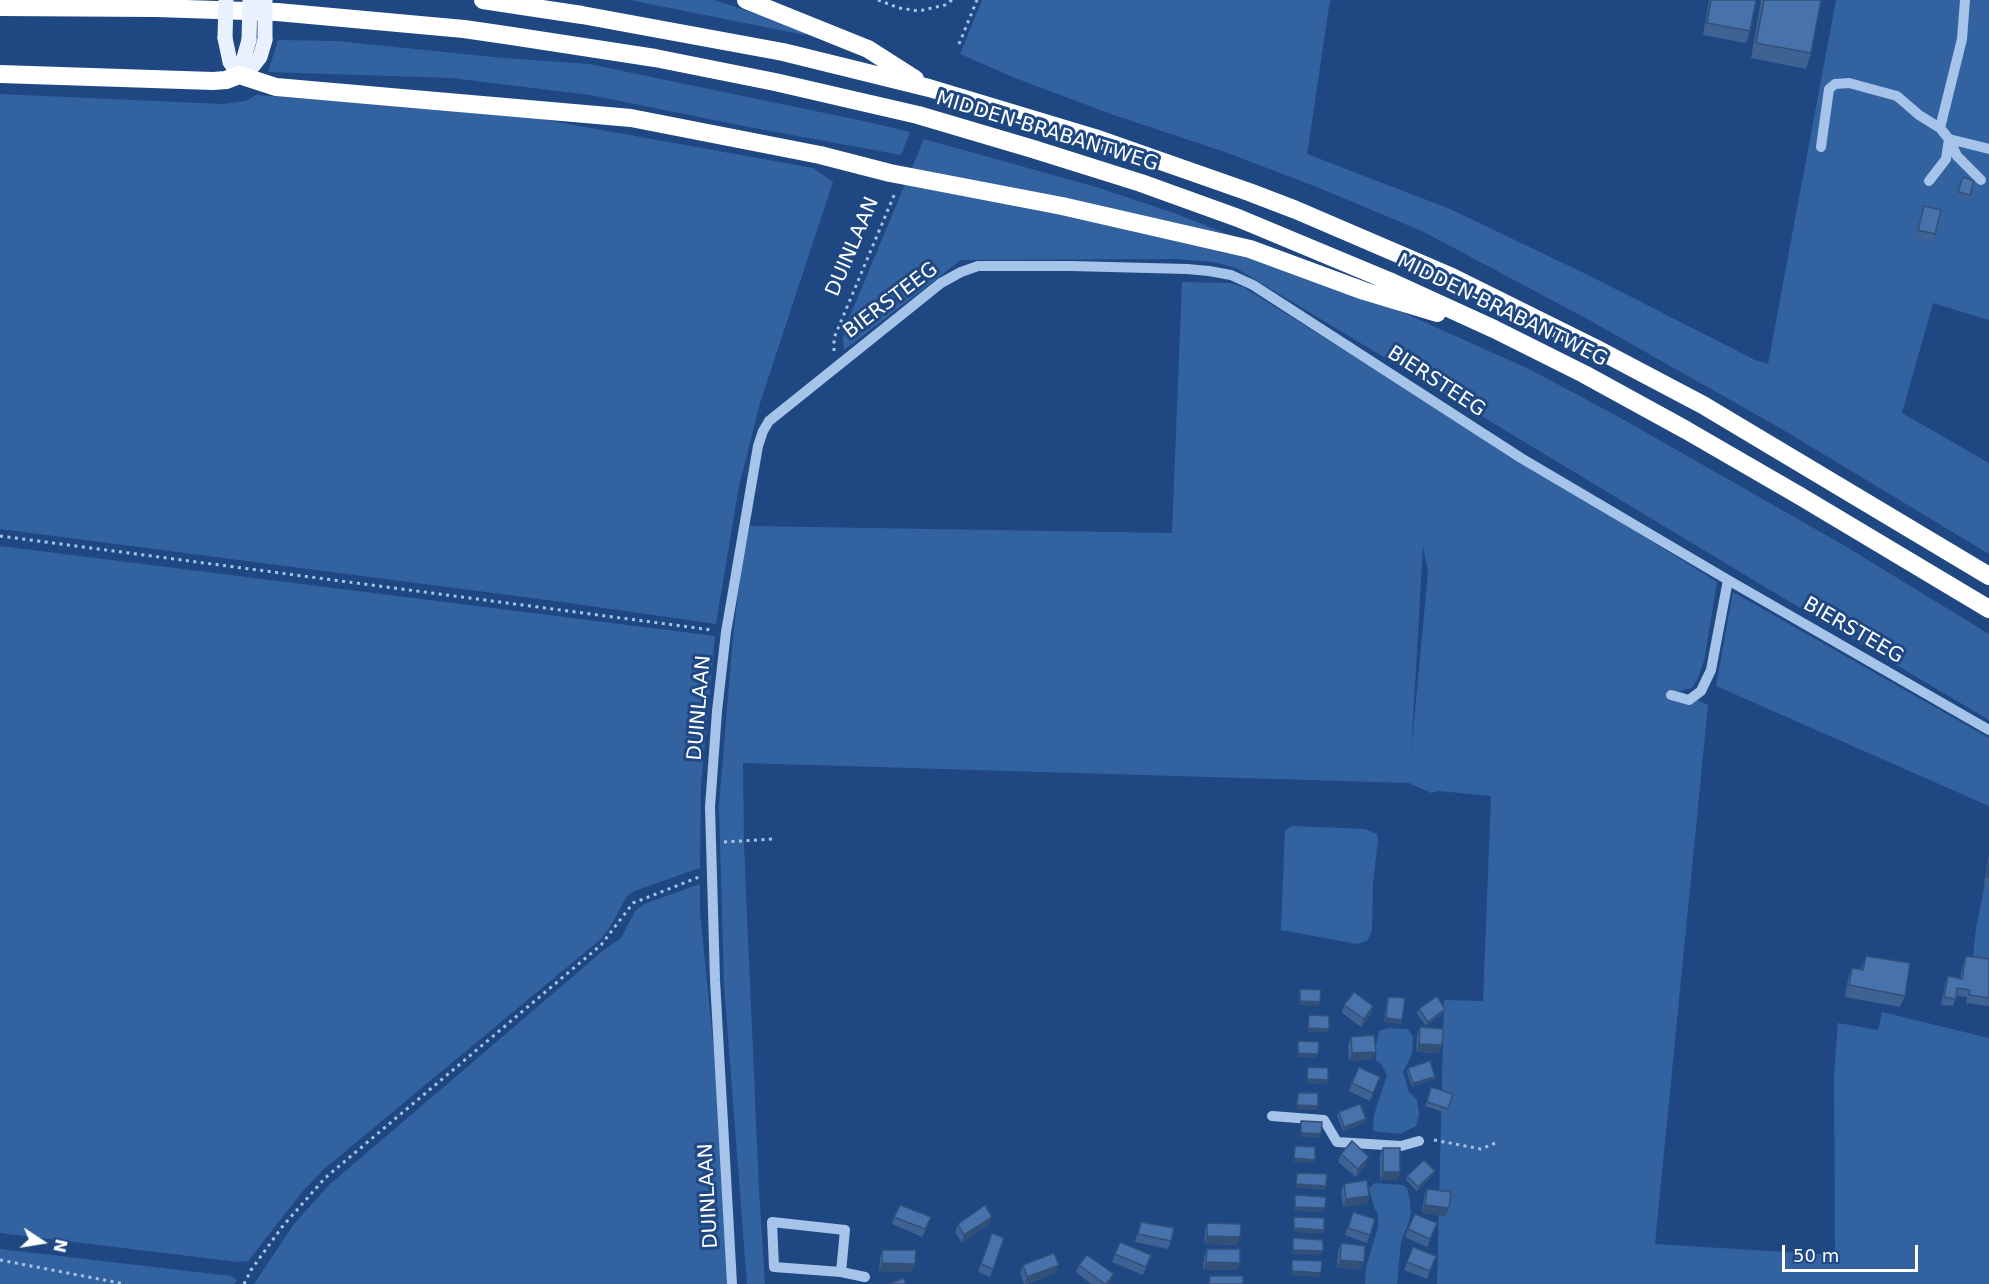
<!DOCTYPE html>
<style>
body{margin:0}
#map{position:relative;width:1989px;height:1284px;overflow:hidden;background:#1f4883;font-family:"DejaVu Sans",sans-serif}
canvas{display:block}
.north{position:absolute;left:12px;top:1212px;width:60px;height:60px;-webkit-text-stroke:4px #1f4883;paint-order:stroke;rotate:102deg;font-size:16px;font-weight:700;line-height:24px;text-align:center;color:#fff}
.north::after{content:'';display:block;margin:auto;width:21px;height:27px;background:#fff;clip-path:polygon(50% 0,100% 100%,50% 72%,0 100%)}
.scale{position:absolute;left:1782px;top:1245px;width:136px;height:27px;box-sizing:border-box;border:3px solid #fff;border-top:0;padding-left:8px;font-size:18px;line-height:21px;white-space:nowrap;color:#fff;-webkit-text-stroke:4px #1f4883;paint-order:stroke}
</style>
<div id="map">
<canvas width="1989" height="1284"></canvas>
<div class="north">N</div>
<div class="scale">50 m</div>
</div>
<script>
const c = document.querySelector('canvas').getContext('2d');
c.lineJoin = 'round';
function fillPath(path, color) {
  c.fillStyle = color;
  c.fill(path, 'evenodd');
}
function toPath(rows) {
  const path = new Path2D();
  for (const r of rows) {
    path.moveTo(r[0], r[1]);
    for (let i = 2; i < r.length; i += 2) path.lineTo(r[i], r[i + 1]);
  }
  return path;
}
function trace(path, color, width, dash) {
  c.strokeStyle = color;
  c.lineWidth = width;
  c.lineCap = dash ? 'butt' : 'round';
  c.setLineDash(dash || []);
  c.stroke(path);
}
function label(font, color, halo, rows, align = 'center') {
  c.font = font + ' "DejaVu Sans",sans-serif';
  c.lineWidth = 6;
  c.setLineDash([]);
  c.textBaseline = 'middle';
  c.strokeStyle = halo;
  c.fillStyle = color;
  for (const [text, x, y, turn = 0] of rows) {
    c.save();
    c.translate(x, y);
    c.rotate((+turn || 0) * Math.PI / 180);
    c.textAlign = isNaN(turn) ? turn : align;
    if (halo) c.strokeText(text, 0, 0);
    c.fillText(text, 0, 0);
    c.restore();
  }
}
fillPath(toPath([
 [630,0,714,0,806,30,805,35],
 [982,0,1330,0,1307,154,1450,209,1590,276,1755,360,1768,364,1836,0,1989,0,1989,320,1933,303,1902,413,1989,463,1989,554,1785,431,1591,321,1424,232,1317,187,1222,151,1111,114,1015,78,960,54],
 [278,40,337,41,503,58,589,64,868,122,910,132,901,155,759,129,590,95,451,78,268,72],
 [0,94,222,104,246,101,256,95,524,116,813,168,833,182,760,403,739,486,716,624,555,601,0,529],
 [924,139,1096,187,1174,213,1237,238,1531,370,1617,416,1840,543,1989,634,1989,720,1760,584,1236,268,1213,262,1176,259,961,260,844,350,843,339,847,323],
 [1182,282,1230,283,1243,287,1717,582,1704,661,1697,680,1692,688,1679,691,1708,705,1655,1244,1835,1255,1834,1073,1838,1023,1878,1030,1882,1012,1989,1038,1989,1284,1437,1284,1444,1000,1483,1001,1491,796,1439,791,1431,793,1409,783,743,763,744,845,759,1190,765,1284,747,1284,724,985,719,805,733,637,741,567,750,526,1172,533],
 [1423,546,1428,572,1411,754],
 [0,546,715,636,701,785,700,868,634,891,627,896,610,927,601,939,324,1169,303,1191,248,1261,238,1262,0,1233],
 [1733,592,1989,738,1989,806,1716,686],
 [1292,826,1365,829,1377,834,1378,840,1373,882,1372,931,1367,941,1357,944,1281,930,1285,830],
 [1989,864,1989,967,1972,963,1976,928],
 [700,884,700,913,715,1063,729,1284,254,1284,294,1224,329,1185,605,949,621,938,635,911,644,904],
 [1388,1028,1408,1029,1413,1037,1412,1054,1403,1072,1409,1092,1417,1100,1419,1115,1416,1126,1400,1134,1373,1131,1374,1115,1387,1075,1381,1064,1376,1060,1376,1046,1379,1031],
 [1375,1183,1403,1185,1407,1188,1410,1202,1411,1212,1408,1224,1401,1242,1397,1284,1365,1284,1366,1267,1378,1227,1378,1215,1374,1207,1369,1188],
 [0,1249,231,1276,237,1280,234,1284,0,1284]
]), '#3362a1');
trace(toPath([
 [878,0,899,8,919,11,945,5,952,0],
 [959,44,977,0],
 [834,351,834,338,895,193],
 [0,536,712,630],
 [724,842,773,839],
 [1434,1140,1481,1149,1498,1142],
 [0,1260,125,1284],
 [244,1284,251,1270,282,1227,325,1178,601,945,633,903,699,877]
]), '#a6c3e9', 3, [3, 4.5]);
trace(toPath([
 [1965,0,1962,39,1940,128,1949,139,1989,149],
 [1821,147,1829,89,1835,84,1849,83,1897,96,1919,115,1940,128],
 [1929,181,1946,159,1949,139,1957,156,1981,180],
 [1671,695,1689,700,1701,691,1711,670,1728,580],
 [1272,1116,1324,1120,1337,1142,1401,1146,1419,1141],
 [841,1272,774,1267,772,1222,845,1230,841,1272,865,1277],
 [732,1284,715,980,710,807,717,711,726,632,758,446,763,431,769,421,941,283,961,272,978,266,1071,266,1187,269,1209,271,1231,275,1253,285,1521,458,1728,580,1989,730]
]), '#a6c3e9', 10);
trace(toPath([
 [225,38,230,62,239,75],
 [239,75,253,66,260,57,265,40],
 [239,75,249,40]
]), '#e9f1fe', 15);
trace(toPath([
 [483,0,582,15,783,52,929,88,1095,138,1249,192,1296,210,1452,277,1595,348,1703,405,1989,576],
 [746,0,868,49,915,79],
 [0,7,156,8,277,12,464,29,512,36,655,58,775,82,918,115,1033,149,1141,183,1238,218,1389,281,1494,329,1584,374,1686,430,1800,496,1989,609],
 [0,74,213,81,226,80,239,75,276,87,631,118,820,155,890,173,1062,206,1250,249,1364,291,1437,313]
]), '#fff', 18);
trace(toPath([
 [225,38,226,0],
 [249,40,250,0],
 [265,40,265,0]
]), '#e9f1fe', 15);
fillPath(toPath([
 [1709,0,1756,0,1750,31,1746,43,1703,35],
 [1761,0,1821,0,1811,53,1806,69,1751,58],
 [1963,177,1974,181,1969,199,1957,196],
 [1924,206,1935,234,1932,242,1915,238],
 [1989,854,1989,886,1984,885],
 [1866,956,1905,996,1900,1007,1845,997,1848,979,1852,968,1861,969],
 [1966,956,1989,959,1989,1006,1966,1003,1967,997,1956,996,1953,1006,1941,1005,1945,984,1948,976,1960,979,1963,964],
 [1388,997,1402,1020,1401,1024,1384,1022,1387,1000],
 [1344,1005,1373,1006,1371,1014,1361,1027,1342,1013],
 [1419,1009,1445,1009,1444,1013,1426,1026,1417,1013],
 [1420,1027,1442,1045,1439,1053,1416,1052,1417,1035],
 [1351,1037,1373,1059,1349,1061,1348,1045],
 [1408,1068,1435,1077,1433,1080,1412,1087,1407,1072],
 [1380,1077,1370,1101,1349,1091,1352,1083],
 [1431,1087,1453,1094,1447,1113,1425,1106],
 [1339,1112,1366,1119,1365,1123,1343,1131,1337,1116],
 [1383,1148,1400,1172,1397,1180,1380,1180,1380,1156],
 [1341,1154,1366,1165,1356,1177,1338,1162],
 [1435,1171,1433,1175,1417,1191,1406,1180,1407,1176],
 [1344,1184,1369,1196,1367,1204,1343,1207,1341,1192],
 [1427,1189,1446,1216,1422,1213,1424,1197],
 [1353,1212,1375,1219,1367,1243,1345,1235],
 [894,1217,928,1225,922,1237,892,1224],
 [1141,1222,1171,1241,1168,1249,1135,1242],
 [1207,1223,1237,1245,1204,1244,1205,1231],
 [958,1224,989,1224,962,1243,955,1232],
 [1408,1229,1434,1231,1427,1247,1405,1237],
 [992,1233,1004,1238,990,1277,978,1272],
 [1341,1243,1364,1262,1361,1270,1337,1267,1338,1251],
 [1413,1247,1436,1256,1427,1279,1404,1270],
 [1207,1249,1240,1263,1237,1270,1203,1270,1204,1257],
 [882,1250,912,1272,879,1271,880,1258],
 [1115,1254,1148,1263,1143,1275,1112,1262],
 [1023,1265,1056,1273,1027,1284,1024,1284,1020,1273],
 [1079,1265,1111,1282,1109,1284,1091,1284,1076,1272]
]), '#3e6293');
fillPath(toPath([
 [1300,1001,1320,1002,1319,1006,1298,1005],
 [1373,1006,1371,1014,1361,1027,1364,1019],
 [1445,1009,1444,1013,1426,1026,1428,1022],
 [1386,1018,1402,1020,1401,1024,1384,1022],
 [1308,1028,1329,1029,1328,1032,1307,1032],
 [1419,1044,1442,1045,1439,1053,1416,1052],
 [1376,1052,1373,1059,1349,1061,1352,1053],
 [1298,1053,1318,1054,1317,1058,1297,1057],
 [1435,1077,1433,1080,1412,1087,1413,1083],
 [1307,1079,1328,1080,1326,1084,1306,1083],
 [1297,1105,1318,1106,1316,1110,1296,1109],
 [1366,1119,1365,1123,1343,1131,1344,1127],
 [1301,1133,1321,1134,1320,1138,1299,1137],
 [1369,1157,1366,1165,1356,1177,1358,1169],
 [1294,1158,1315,1160,1313,1163,1293,1162],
 [1435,1171,1433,1175,1417,1191,1418,1187],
 [1383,1172,1400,1172,1397,1180,1380,1180],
 [1296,1184,1326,1186,1325,1190,1295,1188],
 [1369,1196,1367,1204,1343,1207,1346,1199],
 [1425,1205,1449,1208,1446,1216,1422,1213],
 [1295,1207,1325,1208,1323,1212,1293,1211],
 [992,1217,989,1224,962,1243,964,1235],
 [1294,1228,1324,1230,1322,1234,1292,1232],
 [1207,1236,1240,1237,1237,1245,1204,1244],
 [1293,1250,1323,1251,1321,1255,1291,1254],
 [1340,1260,1364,1262,1361,1270,1337,1267],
 [1206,1262,1240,1263,1237,1270,1203,1270],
 [882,1263,915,1264,912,1272,879,1271],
 [1059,1265,1056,1273,1025,1284,1027,1277],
 [1292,1271,1321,1273,1320,1277,1290,1275],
 [1114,1274,1111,1282,1109,1284,1106,1284]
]), '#325078');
const building = toPath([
 [1711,0,1756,0,1750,31,1707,23,1711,0],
 [1764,0,1821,0,1811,53,1756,43,1764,0],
 [1963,177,1974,181,1970,195,1958,192,1963,177],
 [1924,206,1941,210,1935,234,1918,230,1924,206],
 [1989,864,1989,877,1987,877,1989,864],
 [1866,956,1910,963,1905,996,1849,985,1852,968,1863,970,1866,956],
 [1966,956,1989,959,1989,998,1969,995,1970,990,1957,988,1956,999,1944,997,1948,976,1962,979,1966,956],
 [1300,989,1321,990,1320,1002,1300,1001,1300,989],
 [1354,992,1373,1006,1364,1019,1344,1005,1354,992],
 [1437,996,1445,1009,1428,1022,1419,1009,1437,996],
 [1388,997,1405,998,1402,1020,1386,1018,1388,997],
 [1309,1015,1329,1016,1329,1029,1308,1028,1309,1015],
 [1420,1027,1443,1029,1442,1045,1419,1044,1420,1027],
 [1374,1035,1376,1052,1352,1053,1351,1037,1374,1035],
 [1298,1041,1319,1042,1318,1054,1298,1053,1298,1041],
 [1430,1061,1435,1077,1413,1083,1408,1068,1430,1061],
 [1308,1067,1328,1068,1328,1080,1307,1079,1308,1067],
 [1359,1067,1380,1077,1373,1093,1352,1083,1359,1067],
 [1431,1087,1453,1094,1448,1109,1427,1102,1431,1087],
 [1298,1093,1318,1093,1318,1106,1297,1105,1298,1093],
 [1360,1104,1366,1119,1344,1127,1339,1112,1360,1104],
 [1301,1121,1322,1122,1321,1134,1301,1133,1301,1121],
 [1352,1141,1369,1157,1358,1169,1341,1154,1352,1141],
 [1295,1146,1315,1147,1315,1160,1294,1158,1295,1146],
 [1383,1148,1400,1148,1400,1172,1383,1172,1383,1148],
 [1424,1160,1435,1171,1418,1187,1407,1176,1424,1160],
 [1297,1173,1327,1174,1326,1186,1296,1184,1297,1173],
 [1367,1180,1369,1196,1346,1199,1344,1184,1367,1180],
 [1427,1189,1451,1192,1449,1208,1425,1205,1427,1189],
 [1295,1195,1326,1197,1325,1208,1295,1207,1295,1195],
 [900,1205,931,1217,925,1229,894,1217,900,1205],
 [985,1205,992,1217,964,1235,958,1224,985,1205],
 [1353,1212,1375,1219,1370,1235,1348,1228,1353,1212],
 [1415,1214,1437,1223,1430,1239,1408,1229,1415,1214],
 [1294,1217,1324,1218,1324,1230,1294,1228,1294,1217],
 [1141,1222,1174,1228,1171,1241,1138,1234,1141,1222],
 [1207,1223,1241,1224,1240,1237,1207,1236,1207,1223],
 [992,1233,1004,1238,993,1269,981,1264,992,1233],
 [1293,1238,1323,1240,1323,1251,1293,1250,1293,1238],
 [1120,1242,1151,1255,1146,1267,1115,1254,1120,1242],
 [1341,1243,1365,1246,1364,1262,1340,1260,1341,1243],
 [1413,1247,1436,1256,1430,1271,1407,1262,1413,1247],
 [1207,1249,1240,1249,1240,1263,1206,1262,1207,1249],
 [882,1250,916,1250,915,1264,882,1263,882,1250],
 [1054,1253,1059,1265,1027,1277,1023,1265,1054,1253],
 [1087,1255,1114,1274,1106,1284,1105,1284,1079,1265,1087,1255],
 [1292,1260,1322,1261,1321,1273,1292,1271,1292,1260],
 [1210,1276,1243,1276,1243,1284,1209,1284,1210,1276],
 [904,1278,906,1284,889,1284,904,1278]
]);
fillPath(building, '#4872ab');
trace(building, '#325078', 1.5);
label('20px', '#fff', '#1f4883', [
 ["MIDDEN-BRABANTWEG",1047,132,17],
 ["DUINLAAN",853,247,-67],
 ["BIERSTEEG",891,301,-37],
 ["MIDDEN-BRABANTWEG",1502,311,26],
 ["BIERSTEEG",1436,382,33],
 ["BIERSTEEG",1853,631,30],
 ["DUINLAAN",700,708,-85],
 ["DUINLAAN",709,1196,-93]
]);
</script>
